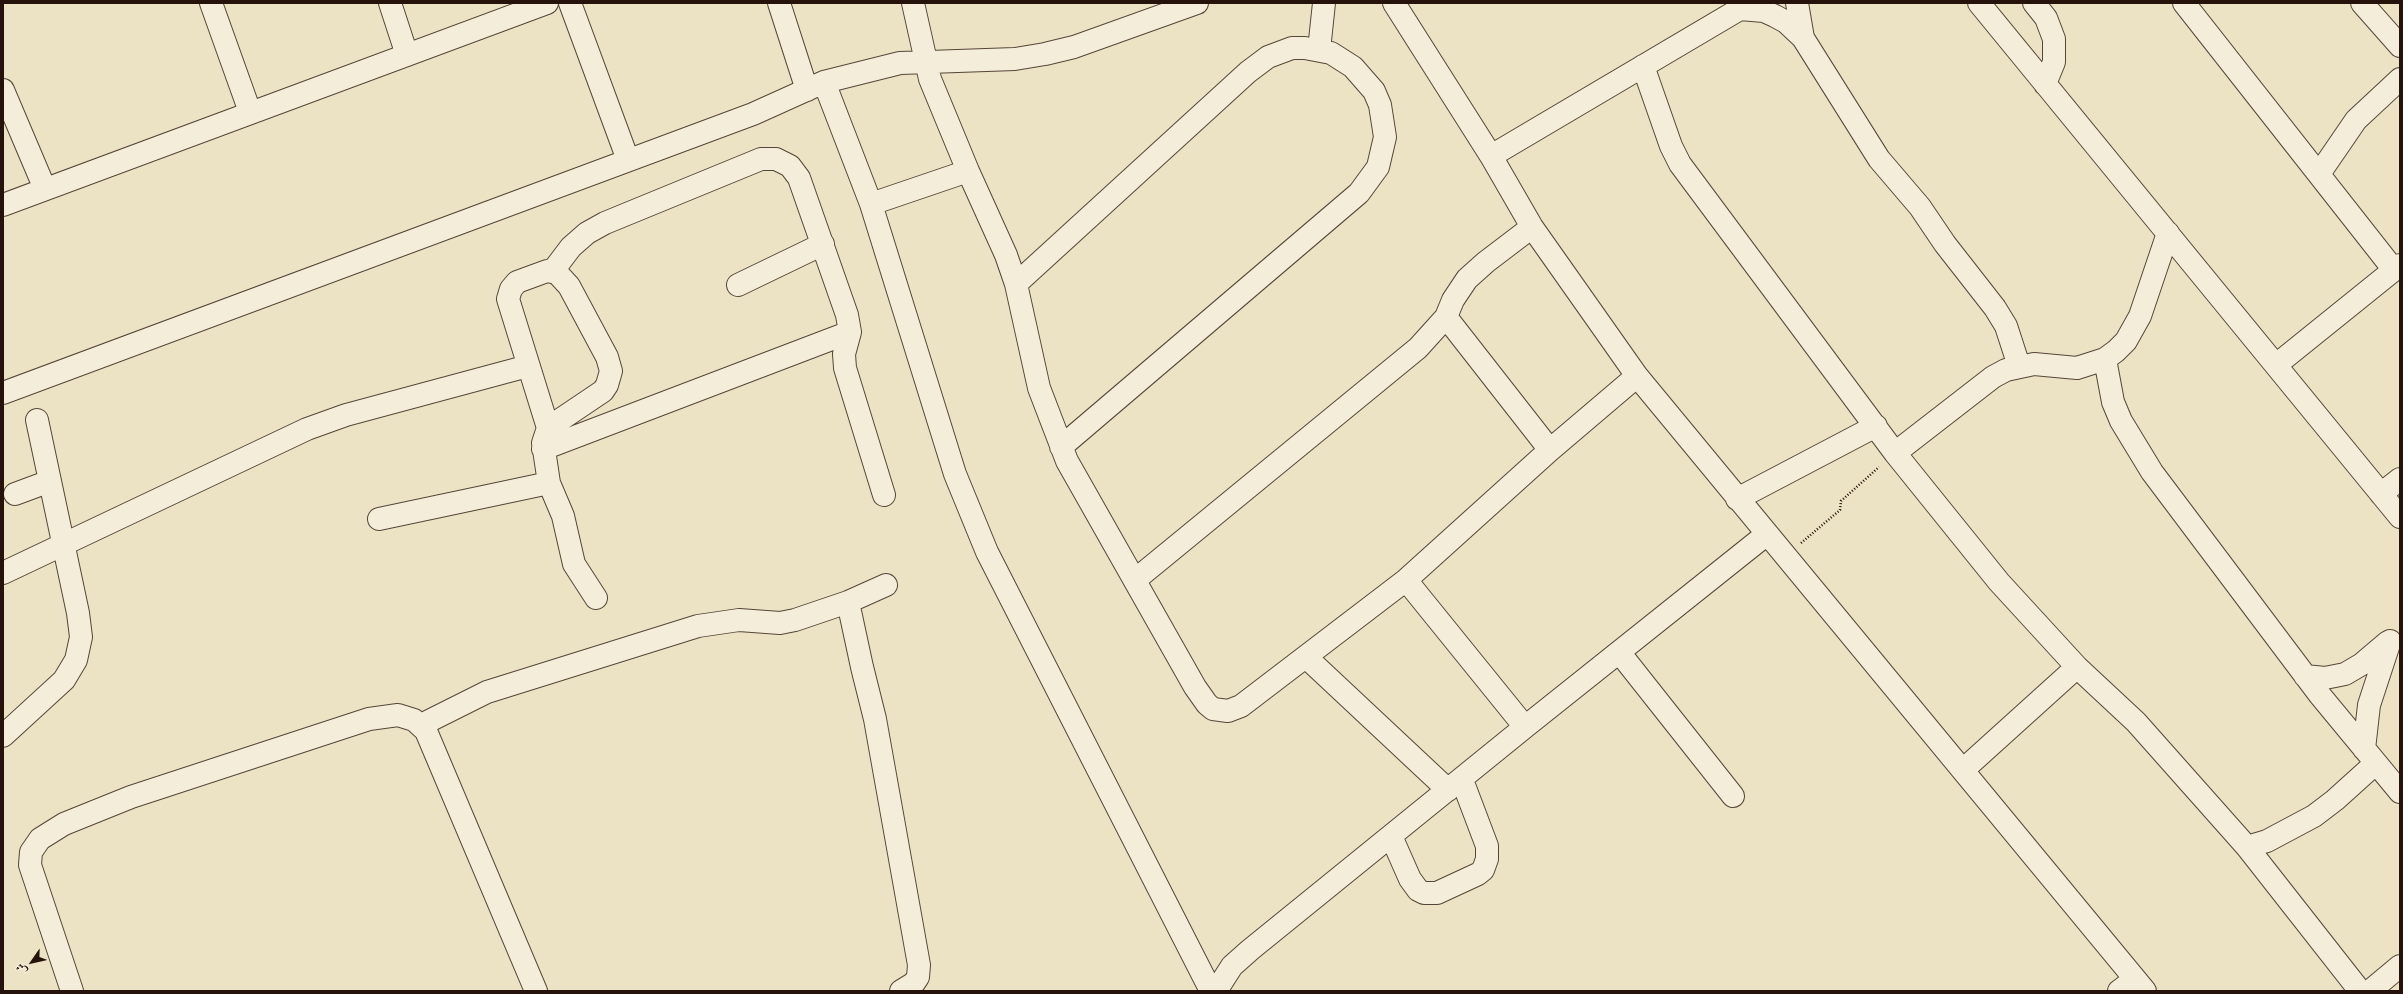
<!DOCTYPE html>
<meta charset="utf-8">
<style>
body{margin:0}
#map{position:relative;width:2403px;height:994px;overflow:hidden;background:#ece3c4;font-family:"IM FELL Double Pica",Amiri,serif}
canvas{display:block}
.frame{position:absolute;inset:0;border:4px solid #24120b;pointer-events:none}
.north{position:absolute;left:12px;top:942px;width:40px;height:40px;-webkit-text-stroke:3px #f3edd9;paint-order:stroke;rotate:236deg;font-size:11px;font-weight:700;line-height:16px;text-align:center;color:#24120b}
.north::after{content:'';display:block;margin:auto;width:14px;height:18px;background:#24120b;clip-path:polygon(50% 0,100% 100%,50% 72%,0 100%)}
</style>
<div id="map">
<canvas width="2403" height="994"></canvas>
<div class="frame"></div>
<div class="north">ش</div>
</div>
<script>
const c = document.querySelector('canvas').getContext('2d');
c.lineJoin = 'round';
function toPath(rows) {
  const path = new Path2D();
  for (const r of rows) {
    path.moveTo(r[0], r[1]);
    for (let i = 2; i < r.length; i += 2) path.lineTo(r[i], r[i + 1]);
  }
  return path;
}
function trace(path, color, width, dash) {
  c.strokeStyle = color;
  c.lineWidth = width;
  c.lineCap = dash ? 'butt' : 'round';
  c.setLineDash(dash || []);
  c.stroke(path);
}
const minor = toPath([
 [211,3,250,112],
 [390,3,407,55],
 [570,3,628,160],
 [779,3,807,90],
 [913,3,930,79,968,171,1006,255,1016,284,1039,388,1067,461,1195,687,1207,704,1213,709,1228,711,1241,706,1406,580,1550,450,1637,376],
 [1394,3,1491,156,1532,227,1637,376,2145,991],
 [1797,3,1803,38],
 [1979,3,2400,517],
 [2034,3,2046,18,2054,39,2054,62,2045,84],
 [2184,3,2394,270],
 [2362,3,2400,46],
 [1740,9,1764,11,1775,16,1786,22,1803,38,1879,159,1920,207,1945,244,1995,308,2006,326,2019,366],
 [1319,50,1324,3],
 [1643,66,1671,146,1680,164,1895,453,1999,582,2077,667,2136,722,2247,847,2360,991],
 [824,82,871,204,955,474,987,552,1211,991],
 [3,90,45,189],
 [1491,156,1750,3],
 [2319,174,2356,120,2400,79],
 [871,204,968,171],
 [3,205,547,3],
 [552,272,571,247,587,233,605,223,761,159,776,159,790,166,799,178,847,315,850,332,844,354,845,368,884,495],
 [1016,284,1248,72,1268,57,1292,48,1305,48,1331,53,1353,67,1374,91,1380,105,1385,137,1378,167,1359,193,1061,447],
 [738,285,823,244],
 [1446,317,1550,450],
 [2105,359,2113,402,2121,421,2152,472,2319,694,2400,792],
 [2276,365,2400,265],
 [3,393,753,114,824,82,900,63,1015,59,1045,54,1074,47,1197,3],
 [548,428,508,299,511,289,517,282,547,271,557,273,569,286,607,357,611,371,607,385,603,391,548,428,543,443,549,483,563,516,574,564,596,598],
 [543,449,850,332],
 [1895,453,1993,377,2006,370,2034,364,2077,368,2105,359,2116,351,2126,341,2140,316,2168,233],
 [15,494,50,481],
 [2381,494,2400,479],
 [1737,499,1876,426],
 [379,519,549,483],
 [3,573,307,429,346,415,528,366],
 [1135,580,1418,348,1446,317,1453,300,1467,279,1486,262,1532,227],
 [1406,580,1525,727],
 [848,602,862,667,875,719,919,965,918,977,914,983,901,991],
 [1619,652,1733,796],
 [1306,657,1448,790],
 [2305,676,2325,678,2345,674,2362,664,2388,642],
 [421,725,487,692,698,626,739,620,780,623,795,620,848,602,886,585],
 [3,736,64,680,76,660,81,637,78,613,37,420],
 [2364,749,2369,705,2390,641],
 [1963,770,2077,667],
 [1391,836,1410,879,1418,890,1424,893,1437,893,1478,874,1483,870,1487,859,1487,846,1462,780],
 [2247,847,2267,841,2314,816,2335,800,2376,763],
 [72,991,30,865,31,852,40,839,64,824,131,797,369,719,398,715,414,720,426,731,536,991],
 [1216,991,1232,966,1250,950,1525,727,1767,534],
 [2119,991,2135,979],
 [2370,991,2400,966]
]);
trace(minor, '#564639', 24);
trace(toPath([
 [1801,543,1840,510,1841,501,1879,467]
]), '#24120b', 2.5, [1, 2]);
trace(minor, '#f3edd9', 22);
</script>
